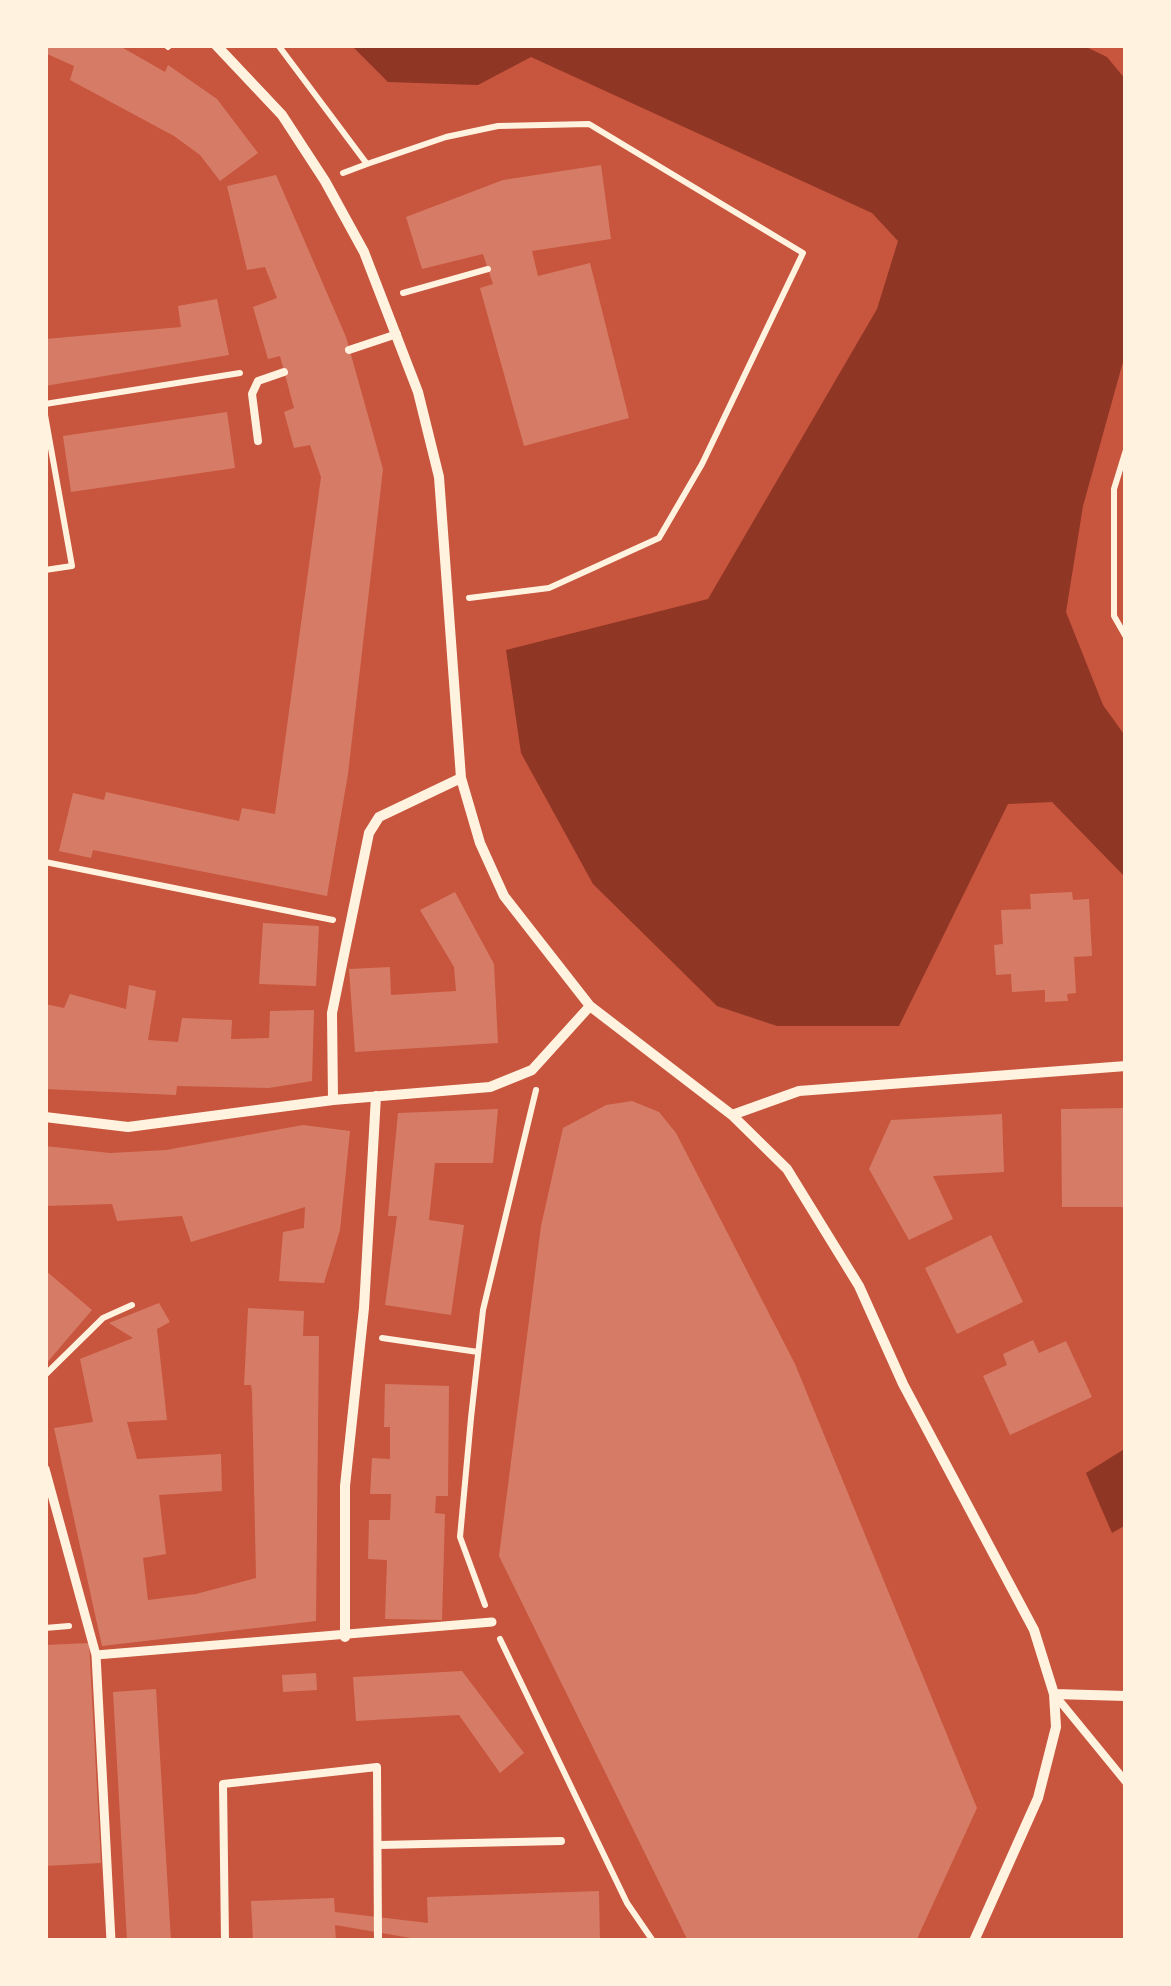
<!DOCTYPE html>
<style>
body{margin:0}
#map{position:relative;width:1171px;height:1986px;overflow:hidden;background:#c8553d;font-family:"Alegreya Sans",sans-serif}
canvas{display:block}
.frame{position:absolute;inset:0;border:48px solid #fff3e0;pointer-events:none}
</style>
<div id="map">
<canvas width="1171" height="1986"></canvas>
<div class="frame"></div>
</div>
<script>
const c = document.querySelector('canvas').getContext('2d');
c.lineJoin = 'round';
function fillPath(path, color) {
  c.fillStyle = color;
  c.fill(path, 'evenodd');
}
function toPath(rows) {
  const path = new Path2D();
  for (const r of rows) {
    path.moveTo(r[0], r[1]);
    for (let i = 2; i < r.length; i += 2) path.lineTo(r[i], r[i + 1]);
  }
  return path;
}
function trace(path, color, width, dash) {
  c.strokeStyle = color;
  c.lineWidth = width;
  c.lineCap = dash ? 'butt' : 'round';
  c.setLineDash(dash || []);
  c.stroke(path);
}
fillPath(toPath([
 [351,45,1082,45,1107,57,1126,80,1126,351,1083,506,1066,612,1103,705,1126,737,1126,878,1052,802,1008,804,899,1026,777,1026,717,1006,593,884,521,753,506,650,708,599,877,309,898,241,872,213,531,57,478,85,388,82],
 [1126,1448,1126,1525,1112,1533,1086,1473]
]), '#8f3625');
fillPath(toPath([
 [45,45,118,45,165,72,168,65,217,99,258,153,220,181,200,155,174,136,70,80,74,66,45,53],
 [601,165,611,239,532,251,538,276,590,263,629,418,524,446,480,288,493,284,483,254,422,269,406,217,503,180],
 [276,175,346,337,383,469,348,774,327,896,93,850,91,858,59,851,73,793,104,800,106,792,239,821,242,808,275,814,321,477,310,445,294,448,284,412,294,408,280,356,268,359,253,307,277,298,265,267,247,270,227,186],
 [217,299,229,355,45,386,45,339,181,327,178,306],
 [227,412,235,468,71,492,63,436],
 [455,892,494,964,498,1043,355,1052,349,969,390,967,391,995,456,991,454,967,420,910],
 [1072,892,1073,900,1089,899,1092,956,1074,957,1076,993,1067,994,1068,1001,1045,1002,1045,990,1012,992,1011,974,996,975,994,945,1003,944,1001,910,1031,909,1030,894],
 [263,923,319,926,316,986,259,984],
 [129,985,156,991,148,1040,178,1042,182,1018,232,1020,231,1039,269,1038,270,1011,314,1010,312,1081,269,1088,177,1086,176,1095,45,1089,45,1004,64,1008,70,994,126,1009],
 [632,1101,659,1112,676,1133,795,1364,977,1808,916,1941,688,1941,499,1556,541,1226,563,1128,606,1105],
 [1126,1108,1126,1207,1062,1207,1061,1109],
 [498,1109,493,1163,435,1163,429,1220,464,1225,451,1315,385,1305,397,1216,388,1216,398,1113],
 [1002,1114,1004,1172,933,1176,953,1219,909,1240,869,1169,891,1120],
 [303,1125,350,1131,340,1230,324,1283,279,1281,283,1232,304,1228,305,1207,191,1242,182,1216,117,1221,112,1204,45,1206,45,1146,110,1153,166,1150],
 [991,1235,1023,1302,957,1334,925,1268],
 [45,1270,92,1310,45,1365],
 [159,1303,170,1322,157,1329,167,1420,127,1422,137,1459,221,1454,222,1491,159,1495,166,1554,143,1558,148,1600,196,1594,256,1578,252,1392,251,1385,244,1385,248,1308,304,1311,303,1336,319,1336,316,1621,102,1646,54,1428,93,1422,80,1359,133,1338,109,1323],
 [1033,1340,1039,1353,1066,1341,1092,1397,1010,1435,983,1376,1007,1365,1003,1354],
 [385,1384,449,1386,448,1496,436,1496,435,1513,445,1514,442,1620,385,1619,387,1560,368,1559,369,1520,390,1520,391,1494,370,1494,372,1458,390,1459,390,1427,384,1427],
 [89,1643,101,1863,45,1866,45,1645],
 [462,1671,524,1753,500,1773,459,1715,356,1721,353,1677],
 [316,1673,317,1690,283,1692,282,1675],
 [156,1689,171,1941,127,1941,113,1692],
 [599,1891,600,1941,428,1941,335,1925,336,1941,253,1941,251,1901,334,1898,335,1912,428,1923,427,1897]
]), '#d67c66');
trace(toPath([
 [278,45,367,164,343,173],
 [168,47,170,45],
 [367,164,446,137,498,126,589,124,803,253,702,464,659,538,549,588,469,598],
 [403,293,488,269],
 [45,404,240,373],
 [45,415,72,566,45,570],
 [1126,450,1114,489,1114,616,1126,637],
 [45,862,333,920],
 [382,1338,478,1352],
 [45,1375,103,1318,132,1305],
 [485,1605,460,1537,471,1418,483,1310,536,1090],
 [45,1628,69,1626],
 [500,1639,627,1903,653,1941]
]), '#fff3e0', 6);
trace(toPath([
 [349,350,397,334],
 [258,441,252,394,258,381,284,372],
 [1054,1694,1126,1782],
 [379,1845,561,1841],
 [225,1941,223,1784,377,1767,378,1941]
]), '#fff3e0', 8);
trace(toPath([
 [45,1469,96,1655,111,1941],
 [96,1655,492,1622]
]), '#fff3e0', 9);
trace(toPath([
 [216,45,282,115,325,181,364,252,418,392,439,477,461,778,480,843,504,896,590,1006,732,1115,787,1169,859,1286,903,1384,1034,1630,1054,1694,1056,1727,1038,1798,974,1941],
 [333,1100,332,1013,369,833,379,817,461,778],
 [732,1115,799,1091,1126,1066],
 [45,1117,128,1127,333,1100,490,1087,532,1070,590,1006],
 [345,1637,345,1486,364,1308,376,1096],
 [1054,1694,1126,1696]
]), '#fff3e0', 10);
</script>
